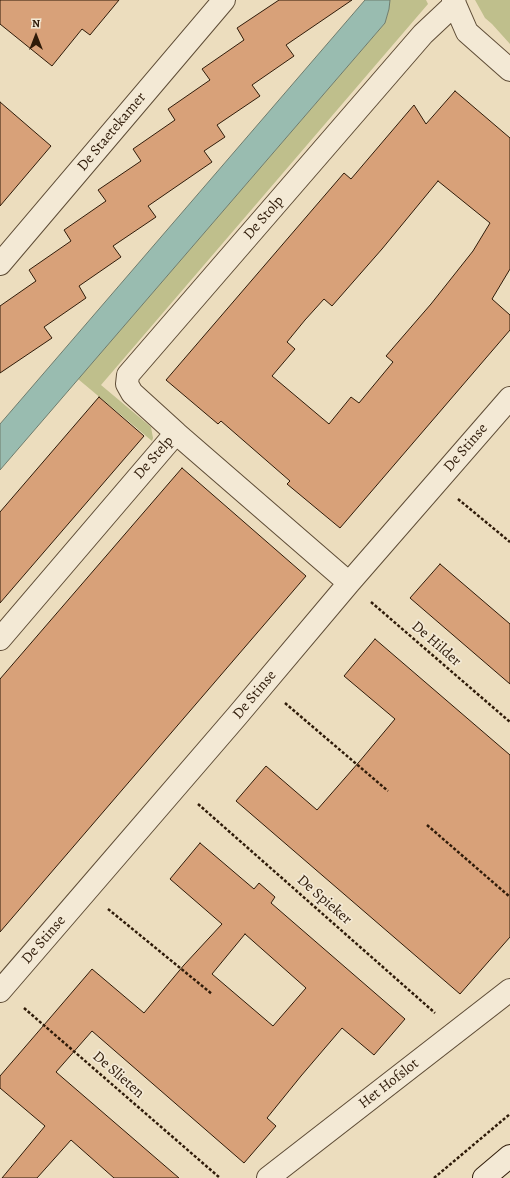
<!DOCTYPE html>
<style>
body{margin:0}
#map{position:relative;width:510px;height:1178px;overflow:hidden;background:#ecddbe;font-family:Alegreya,serif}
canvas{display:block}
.north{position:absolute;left:16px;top:16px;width:40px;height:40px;-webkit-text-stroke:3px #f3e9d5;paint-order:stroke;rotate:0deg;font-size:11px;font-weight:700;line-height:16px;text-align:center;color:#2f1b09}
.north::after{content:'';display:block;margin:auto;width:14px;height:18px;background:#2f1b09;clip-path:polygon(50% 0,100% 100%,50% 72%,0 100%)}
</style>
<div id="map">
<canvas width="510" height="1178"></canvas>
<div class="north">N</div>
</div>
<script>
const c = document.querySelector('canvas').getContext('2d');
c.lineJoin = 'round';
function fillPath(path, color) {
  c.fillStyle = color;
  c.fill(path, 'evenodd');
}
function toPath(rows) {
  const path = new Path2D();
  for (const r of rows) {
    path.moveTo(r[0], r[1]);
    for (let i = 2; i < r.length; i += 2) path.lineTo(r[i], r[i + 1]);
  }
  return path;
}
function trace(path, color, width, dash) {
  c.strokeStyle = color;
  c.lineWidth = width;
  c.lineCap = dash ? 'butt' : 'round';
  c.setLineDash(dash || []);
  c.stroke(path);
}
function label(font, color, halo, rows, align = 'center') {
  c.font = font + ' Alegreya,serif';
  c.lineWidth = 3.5;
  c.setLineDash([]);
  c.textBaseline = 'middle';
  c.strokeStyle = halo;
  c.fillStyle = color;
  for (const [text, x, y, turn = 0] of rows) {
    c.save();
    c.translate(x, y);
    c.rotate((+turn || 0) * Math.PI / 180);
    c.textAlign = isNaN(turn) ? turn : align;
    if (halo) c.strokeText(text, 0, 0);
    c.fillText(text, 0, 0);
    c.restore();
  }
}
fillPath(toPath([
 [390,0,426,0,428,4,101,385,151,427,153,438,152,441,78,379,385,23,389,9],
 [475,0,510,0,510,44,492,24,485,18]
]), '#bfbf8c');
const water = toPath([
 [365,0,390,0,389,9,385,23,0,470,0,424,365,0]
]);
fillPath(water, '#99bcb0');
trace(water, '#6f7c6d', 1);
const building = toPath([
 [0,0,119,0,90,35,82,29,52,66,0,24,0,0],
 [279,0,352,0,286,45,294,56,252,85,260,96,217,125,225,137,204,151,212,162,148,206,156,217,113,246,121,257,79,286,86,298,44,327,52,338,0,373,0,306,36,281,29,270,71,241,64,230,106,201,98,190,141,161,133,149,175,120,168,109,210,80,202,69,244,40,237,28,279,0],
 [455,91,510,138,510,269,492,299,510,315,510,330,340,528,287,484,290,481,221,421,218,424,166,380,344,173,351,179,414,105,426,124,455,91],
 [438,181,490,223,473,251,431,304,386,356,393,362,359,403,351,397,329,424,272,376,295,349,287,342,305,320,324,299,332,306,382,249,438,181],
 [0,102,51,146,0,206,0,102],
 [99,397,144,436,0,603,0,512,99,397],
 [182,468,306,576,0,932,0,679,182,468],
 [440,564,510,624,510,684,410,598,440,564],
 [375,639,510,755,510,937,460,994,236,801,266,766,317,810,359,762,395,719,344,676,375,639],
 [200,843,254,889,259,883,275,897,271,903,405,1019,374,1055,342,1028,301,1076,267,1118,276,1126,244,1163,92,1031,56,1072,179,1178,114,1178,71,1140,37,1178,2,1178,45,1126,0,1088,0,1076,50,1018,92,969,144,1013,184,965,222,924,170,879,200,843],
 [245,934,306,988,273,1026,212,974,245,934]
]);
fillPath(building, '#d8a179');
trace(building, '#2f1b09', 1);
const street = toPath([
 [453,0,467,32,510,70],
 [0,264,224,0],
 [176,433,132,393,127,384,128,375,423,34,455,4],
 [0,639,176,433,349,583],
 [0,991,237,716,349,583,510,398],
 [268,1178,510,990]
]);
const secondary = toPath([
 [484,1178,510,1156]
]);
trace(street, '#5e4c36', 24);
trace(secondary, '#2f1b09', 24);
trace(toPath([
 [458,499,510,542],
 [371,602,510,722],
 [285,703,388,791],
 [198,804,435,1013],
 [427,825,510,897],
 [108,909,212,994],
 [24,1008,220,1178],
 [434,1178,510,1114]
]), '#2f1b09', 2.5, [3, 2]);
trace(street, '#f3e9d5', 22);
trace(secondary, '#f3e9d5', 22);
label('15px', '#2f1b09', '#f3e9d5', [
 ["De Staetekamer",112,132,-50],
 ["De Stolp",264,218,-49],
 ["De Stinse",466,448,-49],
 ["De Stelp",154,458,-49],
 ["De Hilder",436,644,41],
 ["De Stinse",255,695,-50],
 ["De Spieker",324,900,41],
 ["De Stinse",44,940,-49],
 ["De Slieten",118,1075,41],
 ["Het Hofslot",389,1084,-38]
]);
</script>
